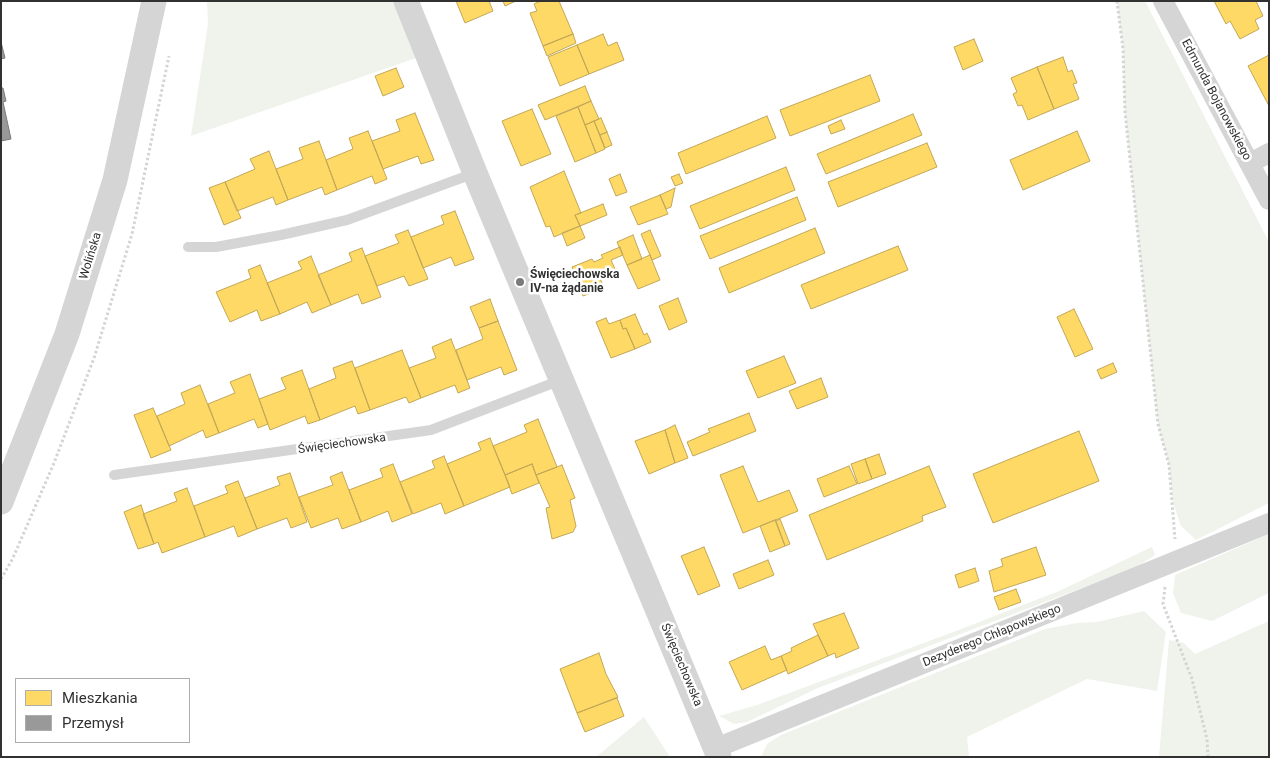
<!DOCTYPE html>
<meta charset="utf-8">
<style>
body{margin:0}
#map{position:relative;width:1270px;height:758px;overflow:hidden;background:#fff;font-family:Roboto,sans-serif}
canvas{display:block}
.frame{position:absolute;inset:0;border:2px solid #313131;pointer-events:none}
.legend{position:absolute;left:15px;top:678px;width:175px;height:65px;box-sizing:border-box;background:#fff;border:1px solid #adadad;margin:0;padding:6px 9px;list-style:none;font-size:15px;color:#313131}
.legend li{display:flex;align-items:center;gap:10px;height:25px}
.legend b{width:25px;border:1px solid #adadad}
</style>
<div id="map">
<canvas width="1270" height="758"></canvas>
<div class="frame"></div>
<ul class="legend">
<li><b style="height:14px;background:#ffd966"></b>Mieszkania</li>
<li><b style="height:14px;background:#999"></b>Przemysł</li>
</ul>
</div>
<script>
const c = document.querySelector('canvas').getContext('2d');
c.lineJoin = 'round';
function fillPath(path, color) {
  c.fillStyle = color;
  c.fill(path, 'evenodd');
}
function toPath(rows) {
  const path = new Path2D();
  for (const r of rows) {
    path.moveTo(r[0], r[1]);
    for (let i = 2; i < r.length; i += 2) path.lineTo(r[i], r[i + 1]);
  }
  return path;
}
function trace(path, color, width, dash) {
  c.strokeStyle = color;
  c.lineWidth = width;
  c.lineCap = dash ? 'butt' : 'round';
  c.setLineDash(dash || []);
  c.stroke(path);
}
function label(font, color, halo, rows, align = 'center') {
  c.font = font + ' Roboto,sans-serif';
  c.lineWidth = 5;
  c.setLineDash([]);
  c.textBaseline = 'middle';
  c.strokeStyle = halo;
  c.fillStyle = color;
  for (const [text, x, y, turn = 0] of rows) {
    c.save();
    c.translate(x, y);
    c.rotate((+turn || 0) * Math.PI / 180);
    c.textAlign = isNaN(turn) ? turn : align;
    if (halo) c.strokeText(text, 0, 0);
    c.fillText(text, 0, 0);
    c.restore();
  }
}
fillPath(toPath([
 [207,1,396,1,419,57,191,136,208,24],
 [1117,1,1145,1,1269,242,1269,503,1196,540,1181,526,1173,503,1169,465,1158,424,1125,112,1123,49],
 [1269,534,1269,593,1212,621,1181,613,1173,593,1175,575],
 [1152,547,1155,555,1135,568,818,688,747,722,734,724,719,716,757,705,956,631,1059,591],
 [1144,611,1166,632,1157,691,1087,679,967,737,969,757,761,757,767,744,781,735,1045,629,1077,623,1097,622],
 [1269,621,1269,757,1159,757,1169,640,1184,643,1195,654],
 [644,717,670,757,596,757]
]), '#f0f3ec');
const homes = toPath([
 [456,1,489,1,493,11,465,23,456,1],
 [503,1,516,1,505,6,503,1],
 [541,1,559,1,573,34,543,46,530,13,537,11,534,4,541,1],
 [1214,1,1256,1,1263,16,1255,20,1259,29,1240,39,1230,21,1226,24,1214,1],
 [573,34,576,43,547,56,543,46,573,34],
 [603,34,608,46,617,42,624,60,589,74,577,45,603,34],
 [974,39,983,61,963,70,954,47,974,39],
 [577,45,589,74,560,86,548,57,577,45],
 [1269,55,1269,106,1248,66,1269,55],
 [1063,57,1068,72,1072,70,1077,83,1073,84,1079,99,1054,109,1037,67,1063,57],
 [1037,67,1054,109,1028,120,1022,105,1018,106,1013,94,1017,92,1011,78,1037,67],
 [396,68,404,87,383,96,375,76,396,68],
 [870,75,880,101,790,136,780,110,870,75],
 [585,86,591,101,545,120,538,105,585,86],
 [591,101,599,119,585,125,578,107,591,101],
 [578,107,596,153,575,162,556,116,578,107],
 [532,109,551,154,521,166,502,121,532,109],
 [415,113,434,160,421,164,418,156,383,169,372,141,400,131,396,120,415,113],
 [913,114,922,135,826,174,817,154,913,114],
 [767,116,776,138,686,174,678,153,767,116],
 [601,118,607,132,600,135,594,121,601,118],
 [841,120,845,129,831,134,828,126,841,120],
 [594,121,605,149,596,153,585,125,594,121],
 [368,131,387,179,375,184,372,176,337,190,326,160,353,149,349,138,368,131],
 [1077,131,1090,161,1023,190,1010,160,1077,131],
 [607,132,612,145,605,148,600,135,607,132],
 [319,141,337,190,325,195,322,187,288,200,276,169,303,159,299,148,319,141],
 [927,143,937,167,838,207,828,182,927,143],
 [269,151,288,200,276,205,273,197,237,211,225,182,255,169,250,159,269,151],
 [786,167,795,190,700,229,690,206,786,167],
 [564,171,581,213,575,215,580,226,554,237,550,226,546,227,530,187,564,171],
 [620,174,627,192,616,196,609,179,620,174],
 [679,174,683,183,675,186,671,177,679,174],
 [225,182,241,218,224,225,209,188,225,182],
 [675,188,671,207,666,209,660,195,675,188],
 [660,195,668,214,638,225,630,207,660,195],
 [797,197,806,220,710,259,700,236,797,197],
 [603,204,607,215,580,226,575,215,603,204],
 [455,211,474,259,455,266,451,257,423,268,411,237,444,224,441,216,455,211],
 [580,226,585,238,567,246,562,233,580,226],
 [815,228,825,253,729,293,719,268,815,228],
 [408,230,428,279,409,286,404,276,377,286,365,256,399,243,395,235,408,230],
 [650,230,661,256,652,260,641,234,650,230],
 [633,235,642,259,627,265,617,242,633,235],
 [898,246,908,270,811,309,801,285,898,246],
 [620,247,623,255,611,260,615,269,612,270,613,273,600,278,604,288,583,296,572,267,592,259,594,262,603,258,601,255,620,247],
 [362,248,381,297,362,304,358,294,331,305,318,275,352,261,349,253,362,248],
 [650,255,660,280,638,289,627,265,650,255],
 [311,256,331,305,312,313,307,302,280,314,267,283,302,269,298,262,311,256],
 [260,265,280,314,261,321,257,310,230,322,216,292,251,278,248,270,260,265],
 [678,298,687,322,669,330,659,306,678,298],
 [490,299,498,321,479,328,470,307,490,299],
 [1074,309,1093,349,1075,357,1057,317,1074,309],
 [635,314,644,335,647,333,651,342,635,349,626,328,623,329,620,320,635,314],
 [606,318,609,324,620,320,623,329,626,328,635,349,611,358,596,322,606,318],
 [498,321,517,370,504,375,501,367,467,380,456,350,483,339,479,328,498,321],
 [451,339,470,388,458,393,455,385,421,398,409,368,436,358,432,347,451,339],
 [402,350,421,398,409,403,406,397,370,410,355,368,402,350],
 [784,356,796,383,758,398,746,371,784,356],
 [352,361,370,410,358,414,355,406,320,420,309,389,336,378,333,368,352,361],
 [1113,363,1117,372,1101,379,1097,370,1113,363],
 [302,370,320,420,308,424,305,416,270,430,259,399,286,389,281,378,302,370],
 [250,374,268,424,258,428,254,419,219,433,208,404,235,393,230,382,250,374],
 [821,378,828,397,797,409,789,391,821,378],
 [200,385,219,433,206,438,203,430,169,446,157,416,185,404,181,393,200,385],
 [153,408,171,450,151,458,134,415,153,408],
 [749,413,756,431,693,456,687,442,710,432,708,429,749,413],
 [538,419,557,467,536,475,532,464,505,475,493,446,527,432,524,425,538,419],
 [675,425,688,458,675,463,665,430,675,425],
 [665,430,675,463,649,474,635,441,665,430],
 [1079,431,1099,481,993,523,973,474,1079,431],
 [490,438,510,487,464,506,447,464,481,450,478,443,490,438],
 [879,454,886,474,872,479,865,459,879,454],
 [444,456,464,506,445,514,441,503,413,514,400,482,435,468,432,461,444,456],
 [865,459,872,479,858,484,851,464,865,459],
 [393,464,412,514,392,522,388,511,361,522,349,490,383,477,380,469,393,464],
 [532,464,539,483,512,494,505,475,532,464],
 [562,465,575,498,570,500,576,526,573,532,552,539,546,508,550,507,536,475,562,465],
 [743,466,758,502,789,490,798,511,743,533,720,475,743,466],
 [849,466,857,484,824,497,817,479,849,466],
 [929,466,946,507,922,516,923,521,827,560,809,515,929,466],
 [342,472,361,522,342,529,338,518,311,528,299,497,333,485,330,477,342,472],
 [290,473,307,522,291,528,287,518,257,529,245,498,280,485,277,477,290,473],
 [238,481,257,529,238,537,234,526,205,537,194,506,228,493,225,486,238,481],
 [187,488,205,537,162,553,158,542,154,544,143,514,177,501,174,493,187,488],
 [141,505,154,544,138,549,124,512,141,505],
 [780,519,790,544,785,546,776,521,780,519],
 [775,520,785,546,770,552,760,526,775,520],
 [704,547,720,586,698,595,681,556,704,547],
 [1036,547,1046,575,994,592,989,571,1003,566,1001,559,1036,547],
 [768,560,774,575,739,589,733,574,768,560],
 [975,568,979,581,959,588,955,575,975,568],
 [1016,589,1021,602,999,610,994,597,1016,589],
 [844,613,859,648,836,658,835,653,828,656,813,624,844,613],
 [818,635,828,656,788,674,781,656,792,651,791,648,818,635],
 [765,646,771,660,781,656,787,670,742,690,729,662,765,646],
 [599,653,606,674,618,697,577,713,560,669,599,653],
 [617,698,624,716,585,732,577,713,617,698]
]);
fillPath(homes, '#ffd966');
trace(homes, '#c1a756', 1);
const industry = toPath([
 [1,42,5,58,1,59,1,42],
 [1,88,3,88,6,101,3,102,11,139,1,141,1,88]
]);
fillPath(industry, '#999');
trace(industry, '#7a7a7a', 1);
trace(toPath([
 [1117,1,1123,49,1125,112,1158,424,1169,465,1175,539],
 [1,579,13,558,54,463,94,358,132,234,169,56],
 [1165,587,1163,604,1192,679,1207,739,1208,757]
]), '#d4d4d4', 3, [2.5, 2.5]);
trace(toPath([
 [188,247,216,247,281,235,347,220,475,173],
 [114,475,431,430,561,380]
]), '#d5d5d5', 10);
trace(toPath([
 [1163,1,1269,200],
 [1250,163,1269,153],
 [716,748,1269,523]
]), '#d5d5d5', 20);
trace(toPath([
 [406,1,475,173,719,757],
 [1,502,67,334,115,180,154,1]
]), '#d5d5d5', 25);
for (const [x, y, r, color] of [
 [520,282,5,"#797979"]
]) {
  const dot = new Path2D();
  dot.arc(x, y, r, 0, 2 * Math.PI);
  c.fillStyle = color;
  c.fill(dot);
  trace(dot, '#fff', 2);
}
label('12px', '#313131', '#fff', [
 ["Edmunda Bojanowskiego",1216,100,62],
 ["Wolińska",91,256,-73],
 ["Święciechowska",342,444,-8],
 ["Dezyderego Chłapowskiego",992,636,-22],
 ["Święciechowska",681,665,67]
]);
label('bold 12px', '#313131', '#fff', [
 ["Święciechowska",530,275],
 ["IV-na żądanie",530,289]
], 'left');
</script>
